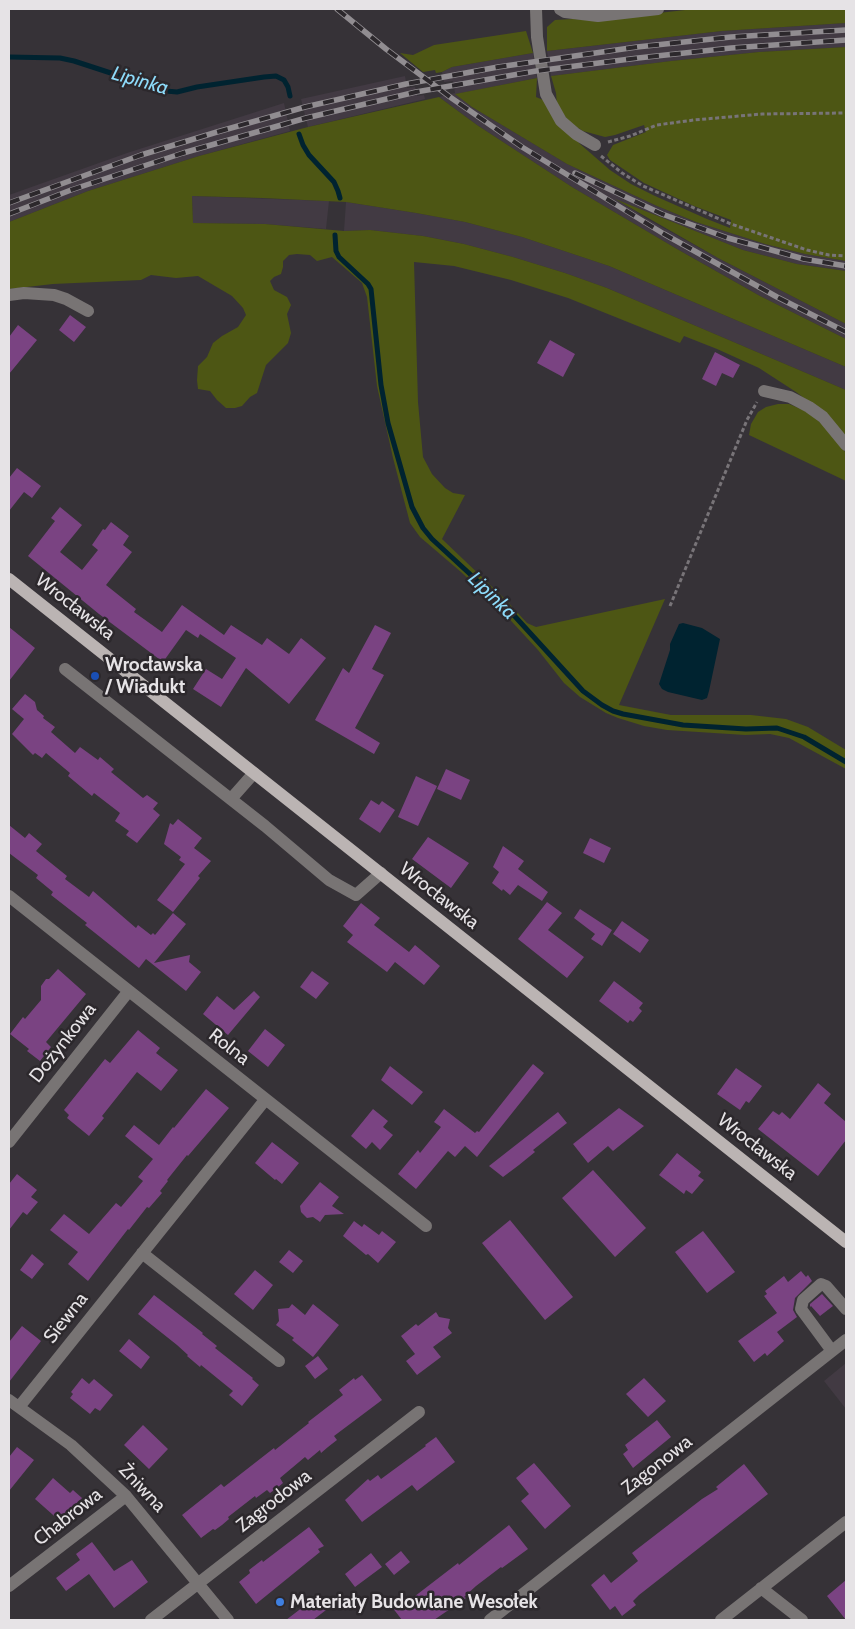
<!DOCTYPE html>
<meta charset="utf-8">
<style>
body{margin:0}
#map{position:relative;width:855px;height:1629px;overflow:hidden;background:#363237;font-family:Cabin,sans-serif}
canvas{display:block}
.frame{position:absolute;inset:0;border:10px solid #e6e3e6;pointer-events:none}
</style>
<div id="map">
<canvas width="855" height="1629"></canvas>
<div class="frame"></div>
</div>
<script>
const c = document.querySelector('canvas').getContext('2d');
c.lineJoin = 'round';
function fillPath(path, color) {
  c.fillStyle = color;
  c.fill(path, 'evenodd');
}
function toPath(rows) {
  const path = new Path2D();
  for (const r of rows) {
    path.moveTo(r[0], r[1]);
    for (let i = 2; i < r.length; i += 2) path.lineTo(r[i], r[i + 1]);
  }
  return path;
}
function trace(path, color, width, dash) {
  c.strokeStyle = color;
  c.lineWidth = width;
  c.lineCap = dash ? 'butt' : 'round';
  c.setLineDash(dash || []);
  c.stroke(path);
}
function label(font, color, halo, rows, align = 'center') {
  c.font = font + ' Cabin,sans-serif';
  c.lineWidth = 5;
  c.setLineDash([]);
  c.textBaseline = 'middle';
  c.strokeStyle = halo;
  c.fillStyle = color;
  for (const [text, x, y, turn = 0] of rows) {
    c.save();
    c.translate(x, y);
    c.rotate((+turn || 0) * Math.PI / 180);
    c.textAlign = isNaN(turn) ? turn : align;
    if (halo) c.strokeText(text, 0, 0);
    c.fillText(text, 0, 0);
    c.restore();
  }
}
fillPath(toPath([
 [846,23,846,47,759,52,671,61,551,76,547,51,722,31],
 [533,53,537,78,456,94,472,107,567,164,657,206,696,222,765,244,805,254,846,261,846,271,797,264,743,250,619,201,649,220,718,258,846,324,846,339,760,296,677,249,572,187,477,125,439,97,455,93,453,81,444,82,442,72,452,67],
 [405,76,407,88,415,87,417,96,424,95,425,99,308,127,301,99],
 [284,103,290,131,199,156,88,191,9,222,9,195,127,153],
 [192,196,329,201,326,229,265,224,193,223],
 [346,202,416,213,465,222,522,237,609,266,846,367,846,390,607,288,565,273,513,257,464,244,423,236,370,230,344,231],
 [846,1363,846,1409,824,1381]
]), '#423a43');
fillPath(toPath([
 [694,9,846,9,846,23,722,31,547,51,547,27,555,20,573,19,596,20],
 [526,31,533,53,452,67,442,72,436,73,435,70,423,72,400,53,413,55,434,45],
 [846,47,846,261,805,254,765,244,696,222,657,206,567,164,472,107,455,94,537,78,536,97,543,100,580,144,610,170,631,184,655,196,707,219,730,228,731,220,694,206,644,183,610,160,607,155,613,145,646,132,644,125,615,135,605,137,583,131,573,125,565,117,557,105,556,93,551,76,671,61,759,52],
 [439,97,477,125,572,187,677,249,760,296,846,339,846,367,609,266,522,237,465,222,416,213,346,202,262,198,192,196,193,223,265,224,344,231,370,230,423,236,464,244,513,257,565,273,607,288,846,390,846,437,820,410,796,392,759,368,717,349,684,336,680,343,568,298,511,280,454,266,414,262,418,402,423,457,432,474,445,488,453,493,465,495,442,539,506,600,527,623,536,627,665,599,619,705,671,715,751,715,786,719,808,727,846,750,846,769,789,738,770,734,745,735,667,730,644,726,618,718,606,713,580,697,564,683,538,650,501,610,461,572,420,537,410,523,393,458,377,386,367,297,362,283,332,257,317,261,310,255,297,254,289,255,283,261,283,267,281,274,274,277,270,281,274,290,287,297,291,305,287,314,291,333,288,343,266,365,257,393,250,397,242,406,235,408,226,408,217,400,210,391,198,389,197,380,198,366,207,357,213,343,222,336,238,327,246,315,243,308,232,296,198,276,176,278,151,275,141,280,53,284,9,289,9,222,88,191,199,156,308,127],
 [615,199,743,250,797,264,846,271,846,324,718,258],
 [778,404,789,404,810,413,823,425,846,453,846,481,749,435,751,424,758,412,766,407]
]), '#4d5614');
fillPath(toPath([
 [683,623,702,628,720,639,709,691,707,698,702,700,668,692,662,689,659,684,670,650,670,644,679,624]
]), '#002330');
trace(toPath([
 [9,57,60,58,74,61,166,91,177,92,197,87,264,77,276,76,284,80,288,87,290,96],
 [299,134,303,145,309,155,334,182,338,191,340,198],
 [335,235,336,251,339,257,368,284,371,289,381,385,388,423,412,507,423,528,432,539,510,611,583,691,602,705,613,711,623,714,683,725,746,729,777,728,804,737,846,762]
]), '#002330', 5);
fillPath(toPath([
 [70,315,86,327,74,342,59,330],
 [18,325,37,340,9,374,9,337],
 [550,340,575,354,563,377,537,363],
 [715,352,740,365,733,378,722,373,716,386,702,379],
 [17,468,41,486,32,498,24,492,9,511,9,478],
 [60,507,82,525,60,552,82,570,98,550,92,545,103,529,105,530,111,522,129,536,123,545,132,552,106,585,136,609,134,612,162,632,182,605,224,635,231,625,262,645,267,638,289,654,301,638,326,658,289,704,246,668,221,707,193,689,206,669,222,679,236,658,200,634,198,638,186,630,163,662,99,614,28,556,55,521,51,518],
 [375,625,391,633,372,669,384,675,355,728,380,743,374,754,315,720,343,668,349,673],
 [9,627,35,648,9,681],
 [25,694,35,702,37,710,44,716,43,718,55,727,51,732,75,753,80,747,98,760,100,757,114,769,111,772,143,798,147,795,158,803,153,809,160,815,137,843,126,835,129,831,115,821,120,813,94,793,92,796,68,776,70,773,46,753,42,758,35,753,33,755,12,734,24,719,12,709],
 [446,769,470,780,461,800,437,789],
 [416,776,437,786,418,826,398,817],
 [371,800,379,805,382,801,395,810,380,833,359,819],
 [178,819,202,838,194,848,211,861,198,876,200,878,173,912,157,900,185,864,179,860,181,857,164,844,170,823,173,825],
 [9,825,25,838,29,833,42,844,36,851,67,876,65,879,89,897,93,891,136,928,138,925,151,935,153,933,155,935,173,913,186,924,154,963,190,955,189,962,201,972,186,991,146,959,139,968,85,925,87,923,51,895,53,892,36,878,38,875,9,853],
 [428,837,469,863,451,888,412,859],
 [590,838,611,848,604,863,583,853],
 [503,846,524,861,518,869,548,892,542,901,518,885,510,895,503,889,502,891,492,883,499,872,493,867],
 [547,902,562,913,548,930,584,957,567,978,518,939],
 [361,903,380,918,374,925,409,952,415,945,440,966,424,985,395,962,387,972,347,942,353,935,343,926],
 [580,909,612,930,602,946,591,939,595,934,574,918],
 [622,921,649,940,640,953,613,934],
 [58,969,86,994,46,1042,51,1047,40,1061,27,1051,29,1049,10,1034,23,1017,25,1019,41,1000,41,986,46,979,49,979],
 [312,971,329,983,316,999,300,987],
 [614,981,643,1003,639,1008,642,1011,633,1022,630,1020,628,1023,599,1001],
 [254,991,260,997,228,1035,203,1014,217,996,234,1010],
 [265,1029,285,1045,268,1067,248,1051],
 [138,1030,160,1048,156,1053,178,1070,161,1091,137,1072,102,1116,104,1118,89,1136,67,1118,69,1115,64,1110,105,1059,110,1063],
 [533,1064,544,1073,477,1157,465,1146,455,1157,448,1151,416,1189,398,1174,418,1150,420,1153,441,1127,434,1122,444,1109,475,1133,477,1131,479,1132],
 [390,1066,423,1092,412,1105,381,1080],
 [736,1068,762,1086,749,1103,746,1101,740,1110,717,1094],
 [818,1083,831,1094,824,1103,846,1122,846,1140,818,1176,758,1129,773,1111,779,1115,782,1112,790,1119],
 [206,1089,229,1108,188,1156,187,1155,167,1180,168,1181,160,1191,162,1193,149,1208,147,1207,129,1230,128,1229,88,1281,68,1264,78,1252,50,1230,64,1214,89,1234,116,1203,121,1207,143,1181,138,1177,153,1159,125,1136,134,1125,159,1145,173,1127,174,1128],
 [619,1108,644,1126,613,1151,608,1146,588,1163,573,1144],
 [373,1109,388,1121,383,1127,393,1135,380,1150,372,1142,366,1149,351,1136],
 [558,1112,567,1123,533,1150,535,1152,519,1165,503,1177,489,1166],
 [272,1142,299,1163,282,1184,276,1179,275,1180,255,1163],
 [677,1153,701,1172,698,1176,704,1180,692,1194,686,1190,684,1194,659,1175],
 [593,1170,646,1228,615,1257,562,1198],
 [17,1174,37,1190,31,1197,38,1202,27,1215,23,1212,9,1230,9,1184],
 [320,1182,339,1197,332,1206,344,1214,325,1215,320,1222,313,1217,307,1218,301,1212,300,1206],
 [510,1220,573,1297,545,1320,482,1243],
 [354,1221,362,1227,364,1224,379,1235,382,1231,396,1242,378,1263,368,1254,366,1255,343,1236],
 [703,1231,735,1272,707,1293,675,1252],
 [289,1250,303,1261,293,1273,279,1262],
 [32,1254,44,1264,32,1279,20,1270],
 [255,1270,273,1285,253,1310,234,1294],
 [801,1271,806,1277,808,1275,812,1281,795,1298,793,1310,797,1317,777,1332,784,1341,767,1356,765,1353,754,1362,738,1341,777,1313,764,1296,767,1294,765,1291,784,1276,788,1282],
 [822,1294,833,1306,820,1316,811,1306,810,1307,810,1304],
 [154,1295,203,1333,202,1334,217,1346,215,1348,253,1378,252,1379,259,1385,242,1406,229,1395,233,1391,201,1365,200,1367,187,1356,188,1355,177,1345,138,1314],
 [292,1304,305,1315,313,1304,339,1325,313,1357,292,1340,294,1338,276,1325,279,1321,278,1309,289,1308],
 [436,1312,439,1317,450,1319,448,1328,452,1333,433,1347,441,1357,417,1375,406,1361,415,1354,401,1336,416,1324,418,1326],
 [22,1326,41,1341,9,1382,9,1342],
 [129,1339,150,1357,141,1369,119,1351],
 [318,1356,328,1369,315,1379,305,1366],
 [362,1375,382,1400,334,1436,337,1440,328,1447,321,1453,320,1450,308,1460,305,1457,280,1478,283,1483,277,1488,270,1493,267,1490,256,1498,255,1496,228,1517,229,1519,222,1525,215,1530,213,1529,201,1538,182,1515,221,1484,224,1487,274,1448,275,1450,309,1423,308,1422,343,1395,339,1390,354,1378,355,1380],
 [82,1378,89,1384,94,1379,113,1395,100,1411,95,1408,90,1414,70,1398,73,1394,71,1392],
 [644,1378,666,1401,648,1417,626,1394],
 [657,1420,671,1437,633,1468,623,1454,628,1450,625,1445],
 [143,1425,168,1449,149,1469,124,1445],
 [436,1437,455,1462,417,1491,412,1485,362,1522,345,1500,368,1479,370,1481,378,1475,381,1479,426,1446,425,1445],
 [17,1447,34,1460,9,1491,9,1457],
 [534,1463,571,1506,545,1529,521,1501,529,1494,516,1478],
 [744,1464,768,1494,639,1595,633,1601,636,1605,622,1616,615,1606,610,1610,591,1585,604,1574,611,1583,638,1561,632,1553,702,1499,718,1489,716,1487],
 [53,1478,70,1493,73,1490,82,1498,61,1522,35,1499],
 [509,1525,528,1549,502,1568,501,1567,476,1586,464,1597,466,1598,434,1620,402,1620,392,1607,403,1599,406,1603,458,1563,459,1565],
 [309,1527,324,1546,318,1549,320,1552,256,1604,239,1582,250,1573,249,1570,262,1560,263,1562],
 [92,1542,114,1571,132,1560,148,1582,114,1608,89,1574,66,1591,56,1578,80,1560,76,1554],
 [401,1551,410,1562,394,1575,385,1564],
 [371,1553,382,1567,355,1587,345,1574],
 [846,1580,846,1620,827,1596],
 [320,1594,330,1607,313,1620,286,1620]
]), '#7a4382');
trace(toPath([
 [608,142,630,136,657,125,694,120,762,114,846,113],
 [601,156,622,173,643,186,731,224,807,250,829,255,846,256],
 [670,606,747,420,757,402]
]), '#787478', 3, [4, 2.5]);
trace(toPath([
 [536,9,537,37,546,94,561,121,576,134,595,145],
 [560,9,565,12,598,16,658,9],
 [9,295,24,293,54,295,66,299,88,311],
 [764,391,790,397,809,407,823,417,846,445],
 [65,669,265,826,329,880,356,895,381,873],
 [231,799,254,773],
 [9,896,426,1226],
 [9,1142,128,992],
 [142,1253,279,1361],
 [832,1351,801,1309,803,1300,821,1284,826,1286,846,1309],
 [9,1400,71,1445,126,1496,228,1620],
 [19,1407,265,1100],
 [9,1586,126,1496],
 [761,1588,802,1620],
 [151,1620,419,1412],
 [490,1620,846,1340],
 [721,1620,846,1522]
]), '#787474', 12);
trace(toPath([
 [9,579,846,1242]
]), '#bbb4b3', 12);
const rail = toPath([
 [337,9,386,49,450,97,522,147,664,234,777,297,846,332],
 [575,173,662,214,728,238,804,259,846,266],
 [9,203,141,155,217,132,305,107,406,84,498,67,637,47,731,37,846,30],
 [9,214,71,190,183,153,306,118,416,92,536,71,638,58,731,48,846,40]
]);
trace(rail, '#918d91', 5.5);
trace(rail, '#2c282c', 4, [11]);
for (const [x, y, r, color] of [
 [95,676,5,"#1a4fb4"],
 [280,1602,5,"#3f7fe0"]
]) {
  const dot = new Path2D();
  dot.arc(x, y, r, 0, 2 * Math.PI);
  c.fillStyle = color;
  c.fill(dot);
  trace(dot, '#2c282c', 2);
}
label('19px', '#e6e3e6', '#2c282c', [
 ["Wrocławska",75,607,38],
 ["Wrocławska",439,896,38],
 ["Dożynkowa",63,1043,-52],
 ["Rolna",229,1047,38],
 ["Wrocławska",757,1147,38],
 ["Siewna",66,1318,-52],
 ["Zagonowa",657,1465,-38],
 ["Żniwna",142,1488,47],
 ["Zagrodowa",274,1501,-38],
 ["Chabrowa",68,1517,-38]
]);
label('bold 19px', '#e6e3e6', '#2c282c', [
 ["Wrocławska",105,665],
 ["/ Wiadukt",105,687],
 ["Materiały Budowlane Wesołek",290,1602]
], 'left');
label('italic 20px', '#8ddbfa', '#2c282c', [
 ["Lipinka",140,81,16],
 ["Lipinka",492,596,44]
]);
</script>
